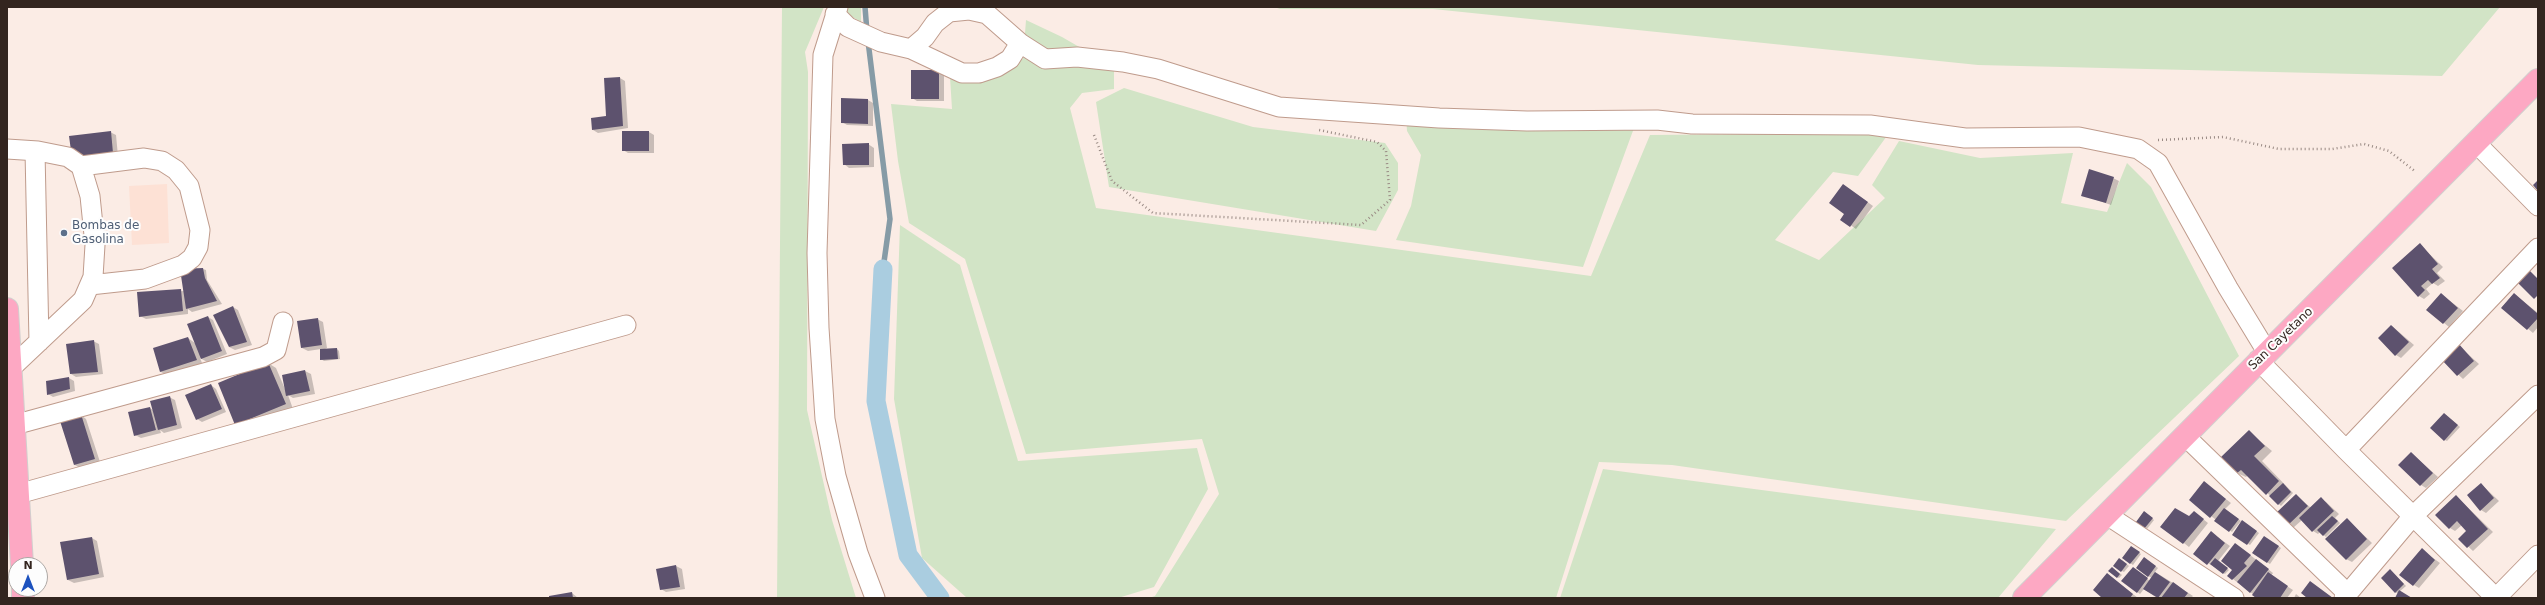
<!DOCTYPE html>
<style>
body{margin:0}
#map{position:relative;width:2545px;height:605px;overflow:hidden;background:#fbece5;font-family:"DejaVu Sans",sans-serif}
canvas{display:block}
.frame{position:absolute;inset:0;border:8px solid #33251f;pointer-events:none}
.north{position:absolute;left:8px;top:557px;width:40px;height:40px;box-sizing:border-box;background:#fdfdfd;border:1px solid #aca7a4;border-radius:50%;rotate:0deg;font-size:11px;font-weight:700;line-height:16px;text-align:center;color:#33251f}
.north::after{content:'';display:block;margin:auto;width:14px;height:18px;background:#1d52be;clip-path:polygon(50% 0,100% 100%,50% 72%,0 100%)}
</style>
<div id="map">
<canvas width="2545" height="605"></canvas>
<div class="frame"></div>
<div class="north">N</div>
</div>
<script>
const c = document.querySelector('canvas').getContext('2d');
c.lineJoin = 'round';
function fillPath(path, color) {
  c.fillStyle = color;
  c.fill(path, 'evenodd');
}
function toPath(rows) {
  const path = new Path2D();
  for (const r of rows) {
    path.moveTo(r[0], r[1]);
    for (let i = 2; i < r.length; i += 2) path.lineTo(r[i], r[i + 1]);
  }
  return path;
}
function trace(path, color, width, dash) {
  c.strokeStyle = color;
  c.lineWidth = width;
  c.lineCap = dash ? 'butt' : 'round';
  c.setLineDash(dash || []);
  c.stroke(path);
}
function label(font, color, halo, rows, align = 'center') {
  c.font = font + ' "DejaVu Sans",sans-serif';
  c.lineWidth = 4;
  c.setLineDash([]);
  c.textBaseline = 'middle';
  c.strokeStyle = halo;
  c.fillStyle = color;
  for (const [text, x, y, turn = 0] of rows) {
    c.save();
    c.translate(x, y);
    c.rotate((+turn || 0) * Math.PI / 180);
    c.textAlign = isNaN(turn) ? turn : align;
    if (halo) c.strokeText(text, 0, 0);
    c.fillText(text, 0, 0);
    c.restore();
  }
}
fillPath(toPath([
 [167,184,169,243,132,245,129,186]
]), '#fde1d5');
fillPath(toPath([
 [782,7,824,7,805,52,808,72,807,410,832,520,856,598,777,598],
 [840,7,861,7,861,22,839,9],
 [1274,7,2500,7,2442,76,1978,65,1433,9,1280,9],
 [1026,20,1062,37,1114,67,1114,89,1082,93,1070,108,1096,208,1591,276,1650,135,1889,133,1858,176,1833,172,1775,240,1819,260,1885,198,1872,185,1899,141,1980,158,2073,153,2061,203,2107,212,2127,163,2151,187,2239,356,2066,521,1672,465,1599,462,1556,598,1149,598,1155,596,1219,494,1202,439,1026,454,965,259,909,223,898,161,891,104,952,109,950,77,984,72,1023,59],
 [1124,88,1253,127,1385,143,1398,163,1398,190,1376,231,1109,187,1096,102],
 [1406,115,1634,128,1583,267,1396,240,1411,206,1421,155,1407,131],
 [900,225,960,265,1018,461,1197,448,1208,489,1154,587,1118,598,967,598,922,558,894,399],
 [1603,469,2056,529,1998,598,1560,598]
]), '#d2e4c6');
fillPath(toPath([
 [939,71,944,74,944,101,917,101,912,98],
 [620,78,625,81,628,128,598,133,593,130,607,117],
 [842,99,868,100,873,103,873,126,847,125,842,122],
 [110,132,116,135,118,156,78,161],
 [649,132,654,135,654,153,628,153,623,150],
 [868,144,874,148,874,167,849,168,844,164],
 [2113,178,2119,181,2111,205,2082,195],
 [1848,188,1873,206,1856,229,1842,219,1846,214],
 [2420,245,2443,267,2437,273,2445,281,2438,286,2433,283,2426,289,2430,294,2424,299,2419,296],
 [203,269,206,270,207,280,222,304,192,312,188,309,188,314,146,319,140,316,139,293,184,291],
 [2441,294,2463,311,2449,327,2428,310],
 [2514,294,2538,313,2538,327,2533,333,2502,307],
 [233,307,238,310,252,345,235,350,229,347],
 [208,317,213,320,227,354,207,362,200,358,202,363,167,375,161,372,154,349,188,338,195,343],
 [317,319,323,322,327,348,323,350,337,349,339,351,340,359,324,361,321,359,321,349,308,351,302,348],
 [2392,326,2414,345,2401,358,2396,355],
 [93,341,99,344,103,374,76,377,71,374],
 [2458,345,2479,364,2463,379,2442,359],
 [268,363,276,368,285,389,305,371,311,374,315,394,293,398,288,395,293,409,236,424],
 [69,378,74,381,75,391,53,397,48,394],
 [211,385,216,389,226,412,202,422,197,419],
 [169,397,175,400,182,428,164,433,160,430,161,433,141,438,135,435,150,408,153,410],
 [81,415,86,419,100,462,80,468,75,465],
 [2446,415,2460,427,2447,441,2445,440],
 [2249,432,2272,451,2262,461,2293,493,2281,506,2248,475,2246,477,2237,473],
 [2411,453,2438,477,2426,488,2421,485],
 [2205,483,2231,503,2225,509,2241,521,2232,532,2190,500],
 [2481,484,2499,501,2486,513,2481,510],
 [2296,495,2311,508,2321,499,2326,502,2339,514,2335,518,2340,523,2326,537,2320,532,2318,534,2313,531,2302,520,2293,528,2288,525],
 [2456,496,2493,532,2473,551,2460,539,2468,531,2462,525,2455,531,2450,528],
 [2194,512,2208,523,2189,547,2162,526,2189,518],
 [2147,514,2154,520,2147,529,2145,528],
 [2347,519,2372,543,2352,562,2346,559],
 [2242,521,2259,533,2250,545,2233,535],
 [2212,533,2230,546,2218,561,2229,570,2225,574,2194,554],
 [2264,537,2281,548,2270,564,2253,553],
 [92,538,97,541,104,577,74,583,68,580],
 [2240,547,2273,573,2271,576,2293,590,2287,598,2258,598,2229,576,2234,569],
 [2134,549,2141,554,2133,565,2123,558],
 [2422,550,2440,563,2419,588,2414,585],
 [2122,560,2129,566,2124,572,2122,571],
 [2147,560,2158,568,2155,572,2178,586,2193,596,2191,598,2157,598,2144,589,2140,594,2123,581,2135,569,2150,581,2152,578,2148,576],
 [676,566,682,569,685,589,666,592,661,589],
 [2114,569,2122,575,2119,578,2117,577],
 [2390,570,2406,586,2399,592,2410,598,2396,598,2399,594,2395,592],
 [2112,578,2138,598,2104,598],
 [572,593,578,598,550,598],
 [2296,594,2301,598,2302,598,2294,598]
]), '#0003');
trace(toPath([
 [865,7,867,32],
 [868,41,890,219,883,269]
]), '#869ba6', 5.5);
trace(toPath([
 [883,269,876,401,908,555,940,598]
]), '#aacde0', 19);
fillPath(toPath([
 [911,70,939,70,939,99,911,99],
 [620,77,623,126,592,130,591,118,606,116,604,78],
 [841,98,868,99,868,124,841,123],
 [111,131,113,153,72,158,69,136],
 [622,131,649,131,649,151,622,151],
 [869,143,869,165,843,165,842,144],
 [2089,169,2114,177,2106,203,2081,196],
 [2538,180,2538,191,2533,185],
 [1843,184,1868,202,1850,227,1840,220,1844,214,1829,203],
 [2420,243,2438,264,2432,269,2440,278,2432,284,2428,280,2421,286,2425,290,2418,297,2392,268],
 [203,268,205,278,217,301,186,309,180,269],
 [2530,271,2538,279,2538,295,2534,299,2518,283],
 [181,289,183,311,139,317,137,292],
 [2441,293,2458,308,2443,324,2426,310],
 [2514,293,2538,314,2538,318,2527,330,2501,308],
 [233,306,247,342,229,347,213,315],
 [208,316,222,351,201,359,187,324],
 [318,318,322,345,301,348,297,321],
 [2391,325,2409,342,2395,356,2378,338],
 [188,337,197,360,160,372,153,348],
 [94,340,98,372,70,374,66,344],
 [2458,343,2474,361,2457,376,2441,359],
 [337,348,338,359,320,360,320,349],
 [268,362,286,404,235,425,218,383],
 [305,370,310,391,286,396,282,375],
 [69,377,70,389,47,395,46,381],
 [211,384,222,409,196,420,185,395],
 [170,396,177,425,158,430,150,401],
 [150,407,156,430,134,436,128,412],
 [2444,413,2458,425,2444,441,2430,428],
 [81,414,95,459,74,465,60,421],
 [2249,430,2265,446,2254,456,2279,481,2266,495,2241,470,2237,473,2221,457],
 [2411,452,2433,473,2420,486,2398,465],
 [2204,481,2226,499,2210,518,2189,500],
 [2283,483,2291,492,2278,505,2269,496],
 [2481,483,2494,498,2480,511,2467,495],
 [2296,494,2308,506,2287,526,2275,514],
 [2456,495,2488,529,2467,548,2458,539,2466,531,2457,521,2449,529,2435,515],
 [2321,497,2334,511,2312,532,2299,518],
 [2175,508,2189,516,2194,511,2204,519,2183,544,2160,527],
 [2224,508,2239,519,2229,532,2214,521],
 [2144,511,2153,518,2144,529,2136,522],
 [2332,516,2338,521,2323,536,2317,530],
 [2347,518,2367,539,2346,560,2325,539],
 [2242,520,2257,531,2247,545,2232,535],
 [2211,531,2225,543,2207,565,2193,554],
 [2264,536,2279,546,2267,563,2252,553],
 [92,537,99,574,67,580,60,542],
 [2235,543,2251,555,2244,563,2247,566,2232,580,2227,576,2232,570,2221,561],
 [2131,546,2140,552,2130,564,2122,558],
 [2422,548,2435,560,2413,586,2399,575],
 [2144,557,2156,566,2148,577,2136,568],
 [2119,558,2127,564,2121,572,2113,566],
 [2215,558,2228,568,2223,574,2210,564],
 [2256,559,2269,569,2250,593,2237,582],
 [676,565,680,587,660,590,656,569],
 [2112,567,2120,574,2117,578,2108,571],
 [2133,567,2148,578,2137,593,2121,581],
 [2390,569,2404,584,2395,593,2381,578],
 [2155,572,2170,582,2158,598,2143,589],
 [2268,572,2288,586,2280,598,2256,598,2252,595],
 [2107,573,2133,594,2130,598,2102,598,2093,590],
 [2310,581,2333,598,2307,598,2301,593],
 [2173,582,2188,593,2184,598,2161,598],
 [2399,590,2412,598,2395,598],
 [572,592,573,598,549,598,549,596]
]), '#5d526e');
const minor = toPath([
 [838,7,823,55,817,253,819,328,825,419,836,476,858,553,875,598],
 [835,14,848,27,881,42,911,49,925,37,935,23,949,12,969,10,987,14,1020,43,1045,59,1077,57,1123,62,1158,69,1279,107,1439,118,1527,121,1657,120,1692,124,1870,125,1965,138,2079,137,2138,149,2158,163,2228,288,2267,352],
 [911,49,962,73,979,73,997,67,1010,59,1020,43],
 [2476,143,2538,206],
 [7,149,38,151,68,157,81,166,90,196,95,245,93,277,83,300,11,368],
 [35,151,39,342],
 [81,166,144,158,162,161,176,170,189,186,200,230,198,247,192,258,183,265,145,279,90,285],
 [2258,360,2346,450,2496,598],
 [14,425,263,357,276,350,283,322],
 [2185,436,2347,593],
 [2346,450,2538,248],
 [18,494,626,325],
 [2107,515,2234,598],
 [2344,598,2413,516,2538,395],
 [2496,598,2538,555]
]);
const major = toPath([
 [7,309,22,565],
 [23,589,23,598],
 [2024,598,2538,80]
]);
trace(minor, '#bf9b8c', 21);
trace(major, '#d2cfce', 24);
trace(toPath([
 [1094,135,1112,181,1153,213,1361,225,1390,200,1386,151,1377,142,1319,130],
 [2158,140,2223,137,2279,149,2332,149,2364,144,2389,151,2416,172]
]), '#998a84', 2.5, [1, 3]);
trace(minor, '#fff', 19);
trace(major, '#fda8c3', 22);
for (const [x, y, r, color] of [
 [64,233,4,"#5c6f8a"]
]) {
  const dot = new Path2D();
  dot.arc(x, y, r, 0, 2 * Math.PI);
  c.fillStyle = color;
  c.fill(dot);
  trace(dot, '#fdfdfd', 1.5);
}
label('12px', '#4e5e75', '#fdfdfd', [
 ["Bombas de",72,226],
 ["Gasolina",72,240]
], 'left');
label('12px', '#33251f', '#fdfdfd', [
 ["San Cayetano",2281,339,-44]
]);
</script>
